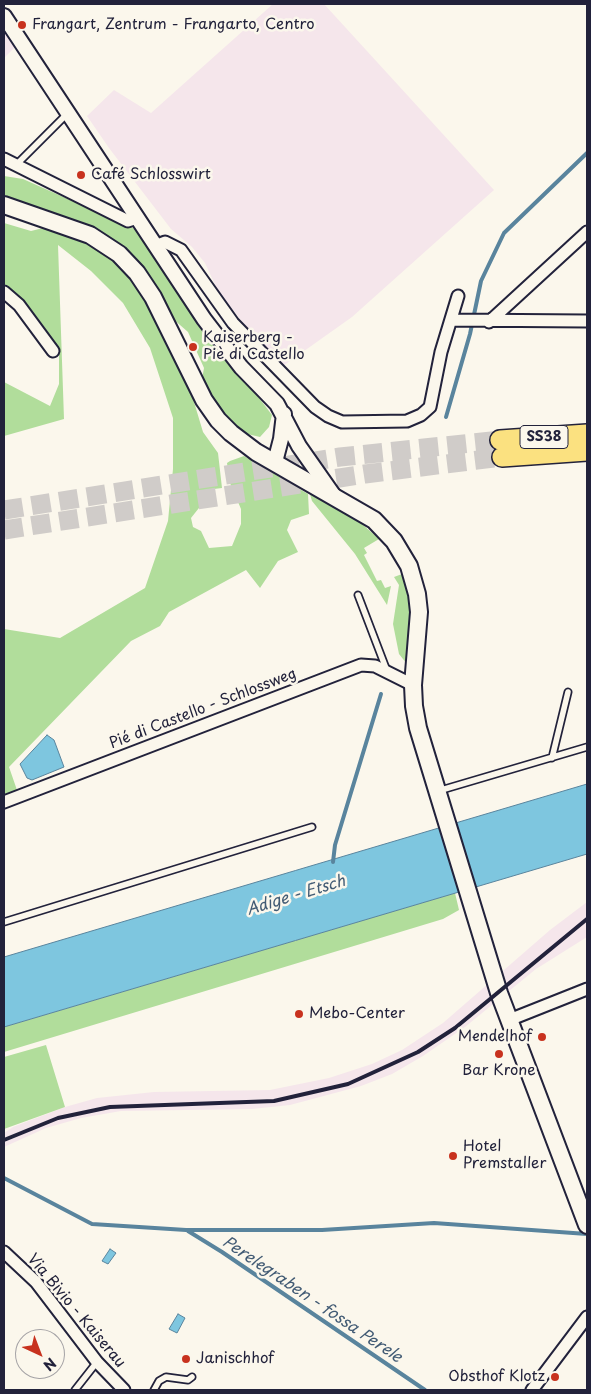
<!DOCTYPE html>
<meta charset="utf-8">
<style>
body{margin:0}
#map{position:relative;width:591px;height:1394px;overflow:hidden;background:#fbf7ec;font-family:"Playpen Sans",sans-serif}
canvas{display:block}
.frame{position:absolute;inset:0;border:5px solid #22223b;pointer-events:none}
.north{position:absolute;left:15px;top:1329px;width:50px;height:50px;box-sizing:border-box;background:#fbf7ec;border:1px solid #a4a2a5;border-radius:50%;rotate:137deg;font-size:14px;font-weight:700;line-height:20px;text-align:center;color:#22223b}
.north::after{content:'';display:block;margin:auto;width:18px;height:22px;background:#c8321e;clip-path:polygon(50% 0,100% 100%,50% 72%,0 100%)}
</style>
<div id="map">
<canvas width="591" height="1394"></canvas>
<div class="frame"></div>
<div class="north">N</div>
</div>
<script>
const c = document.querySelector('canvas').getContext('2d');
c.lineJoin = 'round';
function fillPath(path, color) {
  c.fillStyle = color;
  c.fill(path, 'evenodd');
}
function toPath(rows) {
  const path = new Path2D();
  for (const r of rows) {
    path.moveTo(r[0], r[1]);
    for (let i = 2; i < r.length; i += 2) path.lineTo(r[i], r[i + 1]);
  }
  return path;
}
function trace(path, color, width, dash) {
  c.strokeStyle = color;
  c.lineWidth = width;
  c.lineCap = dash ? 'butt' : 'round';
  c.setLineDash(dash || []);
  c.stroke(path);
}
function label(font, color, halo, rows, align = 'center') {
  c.font = font + ' "Playpen Sans",sans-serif';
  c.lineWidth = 5;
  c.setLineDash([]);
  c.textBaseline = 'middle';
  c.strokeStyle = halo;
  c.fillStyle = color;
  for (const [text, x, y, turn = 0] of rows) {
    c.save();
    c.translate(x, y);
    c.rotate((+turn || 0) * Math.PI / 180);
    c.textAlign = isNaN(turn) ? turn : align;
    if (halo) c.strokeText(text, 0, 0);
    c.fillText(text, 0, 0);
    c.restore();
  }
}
fillPath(toPath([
 [273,4,324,4,494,190,352,317,283,366,244,324,218,291,205,263,192,247,171,229,109,148,87,116,114,90,151,113],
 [4,30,15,47,4,58],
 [587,902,587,937,536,969,465,1027,423,1056,392,1074,361,1086,290,1105,252,1109,121,1111,81,1118,46,1128,4,1147,4,1133,13,1127,65,1107,97,1098,154,1092,270,1090,329,1078,372,1064,402,1050,443,1023,550,930]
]), '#f5e6eb');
fillPath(toPath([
 [4,176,23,179,133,228,149,241,201,327,227,363,253,390,272,415,269,427,260,437,243,433,220,412,202,379,204,368,188,332,172,318,123,248,4,199],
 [4,223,31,231,47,227,88,244,114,260,138,280,185,372,203,432,218,453,222,488,214,489,191,518,193,527,201,531,209,548,232,546,241,524,241,509,230,483,227,463,230,461,244,456,308,494,309,514,291,520,287,530,298,552,278,561,260,588,246,570,169,612,160,626,131,641,9,767,18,793,4,798,4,629,60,638,145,588,168,521,173,469,173,418,150,348,123,303,91,271,58,245,64,419,4,436,4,382,50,406,59,384,59,348,44,327,22,306,4,292],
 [309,491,362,524,379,539,364,548,367,553,364,555,377,581,381,580,385,588,391,586,387,605,355,554,312,501],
 [402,574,408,588,411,606,407,664,399,654,393,624,399,585,394,577],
 [455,893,459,910,443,919,4,1052,4,1027],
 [46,1045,65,1107,4,1129,4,1057]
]), '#b1dd9b');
const water = toPath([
 [47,735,54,740,64,767,32,780,27,778,20,764,47,735],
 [587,784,587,854,4,1027,4,957,587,784],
 [110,1249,116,1253,108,1264,102,1261,110,1249],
 [178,1314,185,1318,177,1333,169,1329,178,1314]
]);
fillPath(water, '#7ec6df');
trace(water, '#59849d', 1);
trace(toPath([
 [446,417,470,334,481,281,504,233,587,153],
 [333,862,335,845,381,694],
 [4,1178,92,1224,186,1230,322,1230,434,1223,587,1234],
 [188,1231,222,1252,425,1390]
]), '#59849d', 4);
trace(toPath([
 [4,510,340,457,500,440],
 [4,530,365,474,502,457]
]), '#d0ccc9', 19, [19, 9]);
const service = toPath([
 [16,165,68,113],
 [358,595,387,671],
 [552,758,568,692],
 [438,791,587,747],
 [4,922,312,827],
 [75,1390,97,1362],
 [154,1390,159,1381,166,1377,188,1380,192,1377]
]);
const minor = toPath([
 [4,159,128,221,137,218],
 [155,246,165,242,181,250,233,323,315,407,328,416,342,422,407,421,421,415,430,407,441,352,458,296],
 [4,292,19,305,53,351],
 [452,320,587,321],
 [489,322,587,232],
 [4,802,361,665,375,666,413,685],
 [509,1020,587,989],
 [4,1252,36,1282,97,1362,124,1390],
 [532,1390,587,1317]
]);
const tertiary = toPath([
 [4,16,204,319,241,367,277,404,299,446,334,496],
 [275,462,281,439,284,414]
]);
const secondary = toPath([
 [4,205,90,235,119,254,137,273,153,297,204,400,218,420,231,433,256,452,374,520,394,541,409,566,417,594,419,612,413,685,414,706,418,728,499,993,587,1225]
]);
const trunk = toPath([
 [500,440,587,434],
 [502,457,587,451]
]);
trace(service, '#22223b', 9);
trace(minor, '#22223b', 15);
trace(tertiary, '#22223b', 18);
trace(secondary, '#22223b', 20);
trace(trunk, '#22223b', 22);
trace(service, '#fbf7ec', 5.5);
trace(minor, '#fbf7ec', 11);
trace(tertiary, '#fbf7ec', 14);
trace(secondary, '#fbf7ec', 16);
trace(trunk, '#fbe180', 19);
trace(toPath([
 [4,1140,58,1118,110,1107,274,1101,348,1084,418,1052,455,1028,587,919]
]), '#22223b', 4);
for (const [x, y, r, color] of [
 [22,25,5,"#c8321e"],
 [81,175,5,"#c8321e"],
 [193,347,5,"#c8321e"],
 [299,1014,5,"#c8321e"],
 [542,1037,5,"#c8321e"],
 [499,1054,5,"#c8321e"],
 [453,1156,5,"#c8321e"],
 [186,1359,5,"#c8321e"],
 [555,1377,5,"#c8321e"]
]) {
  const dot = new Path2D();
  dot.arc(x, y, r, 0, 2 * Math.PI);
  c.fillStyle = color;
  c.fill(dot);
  trace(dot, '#fbf7ec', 2);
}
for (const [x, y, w] of [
 [544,437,48]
]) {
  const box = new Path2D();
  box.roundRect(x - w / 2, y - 11.5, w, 23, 4);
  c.fillStyle = '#fbf7ec';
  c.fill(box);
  trace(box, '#22223b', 1);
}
label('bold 14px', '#22223b', null, [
 ["SS38",544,437]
]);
label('15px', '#22223b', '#fbf7ec', [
 ["Frangart, Zentrum - Frangarto, Centro",32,25],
 ["Café Schlosswirt",91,175],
 ["Kaiserberg -",203,338],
 ["Piè di Castello",203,355],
 ["Mebo-Center",309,1014],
 ["Mendelhof",532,1037,"right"],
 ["Bar Krone",499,1071,"center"],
 ["Hotel",463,1147],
 ["Premstaller",463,1164],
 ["Janischhof",196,1359],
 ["Obsthof Klotz",545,1377,"right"]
], 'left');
label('15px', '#22223b', '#fbf7ec', [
 ["Pié di Castello - Schlossweg",203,709,-21],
 ["Via Bivio - Kaiserau",76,1311,50]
]);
label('italic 16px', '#425b74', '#fbf7ec', [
 ["Adige - Etsch",296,896,-17],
 ["Perelegraben - fossa Perele",312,1300,34]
]);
</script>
